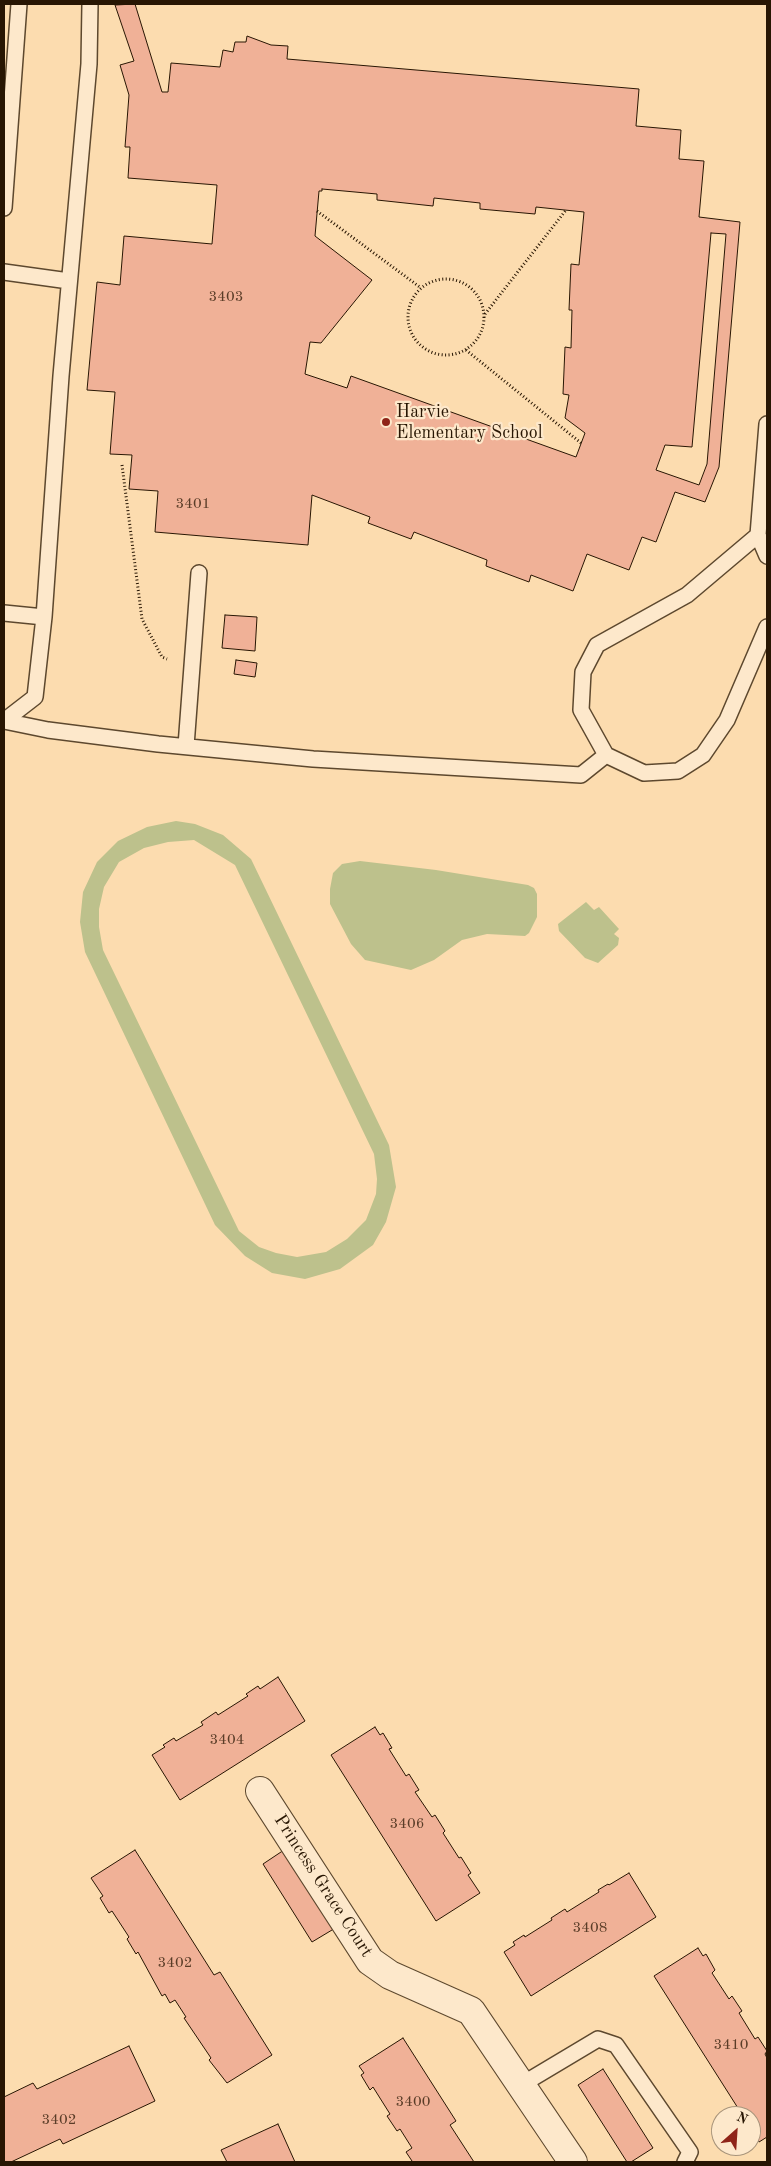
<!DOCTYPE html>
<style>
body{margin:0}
#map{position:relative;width:771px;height:2166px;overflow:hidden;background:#fcdcaf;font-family:"Old Standard TT",serif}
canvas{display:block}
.frame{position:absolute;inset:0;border:5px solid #281603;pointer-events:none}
.north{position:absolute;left:711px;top:2106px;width:50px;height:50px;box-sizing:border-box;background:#fde8cb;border:1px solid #a8947b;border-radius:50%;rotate:26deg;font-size:14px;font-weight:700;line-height:20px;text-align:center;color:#281603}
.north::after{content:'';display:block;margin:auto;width:18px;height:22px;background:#8f2418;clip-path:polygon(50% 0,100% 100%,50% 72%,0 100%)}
</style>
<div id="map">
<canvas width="771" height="2166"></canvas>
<div class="frame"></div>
<div class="north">N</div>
</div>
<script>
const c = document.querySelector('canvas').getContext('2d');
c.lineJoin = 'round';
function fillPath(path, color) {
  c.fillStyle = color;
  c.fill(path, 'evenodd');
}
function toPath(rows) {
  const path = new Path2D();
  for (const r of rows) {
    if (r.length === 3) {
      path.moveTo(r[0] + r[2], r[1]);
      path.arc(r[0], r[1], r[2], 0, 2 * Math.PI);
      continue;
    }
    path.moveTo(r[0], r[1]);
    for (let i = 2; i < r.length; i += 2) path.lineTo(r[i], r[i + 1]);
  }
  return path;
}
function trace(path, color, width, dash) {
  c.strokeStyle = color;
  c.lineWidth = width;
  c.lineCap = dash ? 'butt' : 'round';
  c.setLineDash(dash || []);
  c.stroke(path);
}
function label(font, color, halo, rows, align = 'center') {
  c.font = font + ' "Old Standard TT",serif';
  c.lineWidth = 4.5;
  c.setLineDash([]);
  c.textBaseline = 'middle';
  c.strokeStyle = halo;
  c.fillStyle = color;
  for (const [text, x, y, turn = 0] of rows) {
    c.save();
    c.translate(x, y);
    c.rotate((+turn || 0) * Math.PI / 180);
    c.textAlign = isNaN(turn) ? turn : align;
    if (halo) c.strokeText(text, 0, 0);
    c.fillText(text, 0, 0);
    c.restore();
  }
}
fillPath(toPath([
 [176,821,195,824,223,835,251,859,389,1145,396,1187,386,1222,373,1245,340,1269,305,1279,272,1273,245,1256,215,1225,85,952,80,922,83,892,97,862,118,841,147,827],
 [194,840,235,865,374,1154,377,1179,376,1194,366,1220,347,1239,326,1252,297,1257,276,1253,259,1247,239,1231,103,950,99,927,99,909,104,887,119,862,144,848,168,842],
 [360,861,436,870,528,885,534,888,537,894,537,917,529,933,525,936,487,934,462,940,434,960,411,970,365,960,351,944,330,904,330,889,333,873,342,864],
 [586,902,594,910,599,907,619,929,614,934,619,938,618,945,598,963,585,958,559,931,558,924]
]), '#bdc18c');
const building = toPath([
 [135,4,162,92,168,92,171,63,220,67,223,50,233,52,235,42,246,42,247,36,271,45,288,46,287,59,639,89,636,126,681,130,679,159,704,161,699,217,740,222,719,467,705,502,675,492,656,542,642,537,629,570,587,554,573,591,531,575,529,582,486,566,487,560,414,532,411,539,368,523,370,517,312,495,308,545,155,532,158,491,129,489,132,455,110,454,115,392,87,390,97,282,120,285,124,236,212,244,217,185,128,178,130,147,125,147,129,95,120,65,134,61,115,5,135,4],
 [322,189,377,194,377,200,433,206,434,198,480,203,480,209,535,214,536,207,584,212,579,265,571,264,569,310,572,310,571,348,565,347,563,394,569,395,565,418,585,433,576,457,351,376,347,388,305,374,310,342,321,343,372,280,315,236,319,191,322,191,322,189],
 [711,233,726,234,707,464,699,485,656,470,665,445,692,447,711,233],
 [225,615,257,617,255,651,222,648,225,615],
 [236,660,257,663,255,677,234,674,236,660],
 [278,1677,305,1721,180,1800,152,1755,165,1747,163,1745,174,1738,176,1741,203,1725,201,1722,216,1712,218,1715,248,1696,246,1694,258,1686,260,1689,278,1677],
 [375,1727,380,1735,383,1733,392,1748,389,1749,406,1776,409,1774,419,1790,415,1792,432,1817,435,1815,445,1831,443,1833,459,1858,461,1857,471,1873,468,1875,480,1893,436,1921,331,1755,375,1727],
 [287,1848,337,1927,312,1942,263,1864,287,1848],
 [135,1850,214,1975,220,1972,272,2055,227,2083,209,2060,211,2058,184,2018,186,2017,175,2000,170,2003,165,1994,162,1996,138,1952,136,1954,127,1939,129,1937,112,1911,109,1913,100,1898,103,1896,91,1878,135,1850],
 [629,1873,656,1917,531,1996,504,1952,515,1945,513,1942,524,1935,525,1937,552,1920,551,1918,565,1909,567,1912,599,1892,598,1890,608,1884,609,1885,629,1873],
 [698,1948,703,1956,706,1954,715,1970,712,1973,729,1999,732,1996,742,2011,739,2013,755,2039,758,2037,767,2051,765,2054,767,2058,767,2137,759,2142,751,2129,751,2116,743,2116,654,1976,698,1948],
 [403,2038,456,2121,450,2125,474,2162,410,2162,412,2161,406,2152,412,2148,400,2129,397,2131,387,2116,390,2114,373,2087,370,2090,361,2075,364,2073,359,2066,403,2038],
 [129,2046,155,2101,63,2144,60,2139,11,2162,4,2162,4,2097,33,2083,37,2089,129,2046],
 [603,2069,653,2148,631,2162,627,2162,578,2085,603,2069],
 [278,2124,295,2162,227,2162,221,2150,278,2124]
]);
fillPath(building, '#f0b197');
trace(building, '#281603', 1);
const lane = toPath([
 [4,208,19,4],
 [4,272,69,281],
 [767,424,758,535,767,556],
 [758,535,687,595,597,645,583,672,581,710,606,755,644,773,678,771,703,755,727,720,767,627],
 [4,613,44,617],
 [4,721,35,697,44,617,61,376,89,64,90,4],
 [4,721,48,730,158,744,313,759,581,775,606,755],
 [186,746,199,573],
 [521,2085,598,2039,616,2045,690,2152,685,2162]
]);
const street = toPath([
 [260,1791,370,1961,390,1975,471,2011,573,2162]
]);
trace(lane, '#5d482e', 18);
trace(street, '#5d482e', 30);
trace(toPath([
 [317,211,421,288],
 [446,317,38],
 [485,314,566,210],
 [466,350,581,443],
 [122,465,142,619,162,657,167,659]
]), '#281603', 3, [1, 2.5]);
trace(lane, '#fde8cb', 15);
trace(street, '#fde8cb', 28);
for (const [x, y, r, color] of [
 [386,422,5,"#8f2418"]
]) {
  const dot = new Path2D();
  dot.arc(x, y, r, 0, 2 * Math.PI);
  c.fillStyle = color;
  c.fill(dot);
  trace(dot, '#fde8cb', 2);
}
label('15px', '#5a3d28', null, [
 ["3403",226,297],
 ["3401",193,504],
 ["3404",227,1740],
 ["3406",407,1824],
 ["3408",590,1928],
 ["3402",175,1963],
 ["3410",731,2045],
 ["3400",413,2102],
 ["3402",59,2120]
]);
label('18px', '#281603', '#fde8cb', [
 ["Harvie",396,412],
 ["Elementary School",396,433]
], 'left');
label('18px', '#281603', '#fde8cb', [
 ["Princess Grace Court",323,1886,57]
]);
</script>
